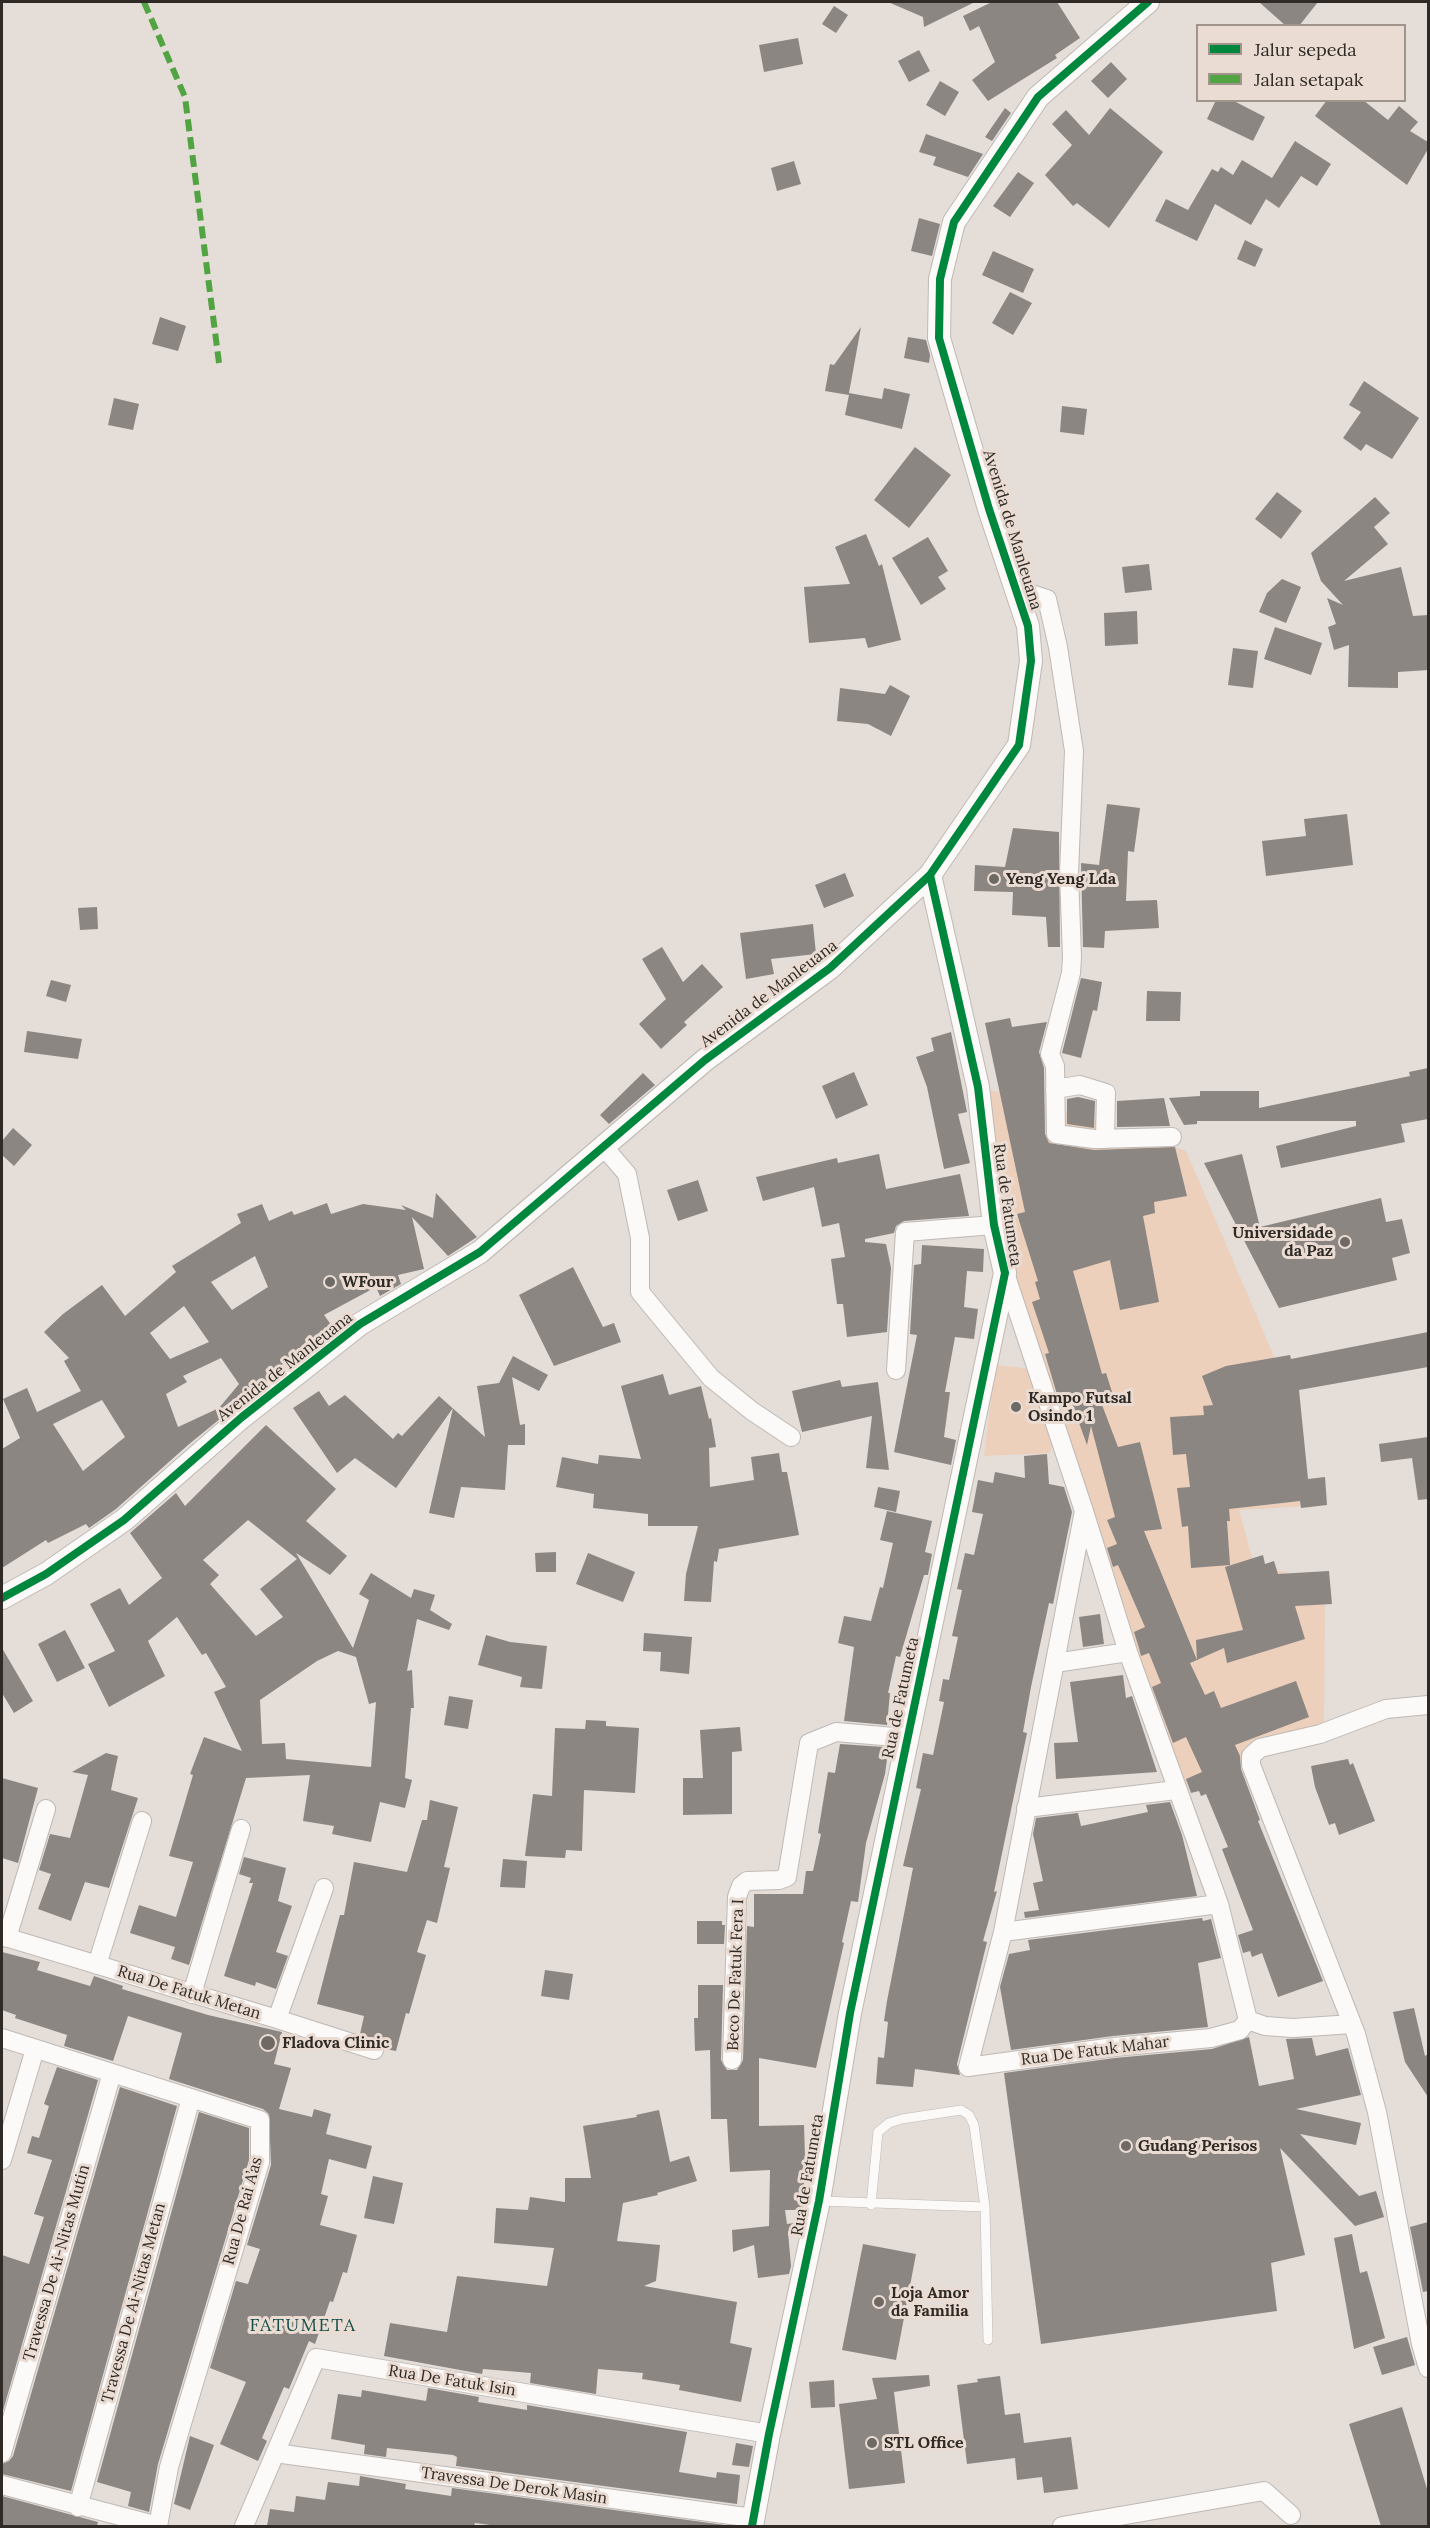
<!DOCTYPE html>
<meta charset="utf-8">
<style>
body{margin:0}
#map{position:relative;width:1430px;height:2528px;overflow:hidden;background:#e4ddd8;font-family:Lora,serif}
canvas{display:block}
.frame{position:absolute;inset:0;border:3px solid #2f2a26;pointer-events:none}
.legend{position:absolute;left:1196px;top:24px;width:210px;height:78px;box-sizing:border-box;background:#eadcd2;border:2px solid #9f958d;margin:0;padding:8px 10px;list-style:none;font-size:18px;color:#2f2a26}
.legend li{display:flex;align-items:center;gap:12px;height:30px}
.legend b{width:30px;border:2px solid #9f958d}
</style>
<div id="map">
<canvas width="1430" height="2528"></canvas>
<div class="frame"></div>
<ul class="legend">
<li><b style="height:8px;background:#00873e"></b>Jalur sepeda</li>
<li><b style="height:8px;background:#52a442"></b>Jalan setapak</li>
</ul>
</div>
<script>
const c = document.querySelector('canvas').getContext('2d');
c.lineJoin = 'round';
function fillPath(path, color) {
  c.fillStyle = color;
  c.fill(path, 'evenodd');
}
function toPath(rows) {
  const path = new Path2D();
  for (const r of rows) {
    path.moveTo(r[0], r[1]);
    for (let i = 2; i < r.length; i += 2) path.lineTo(r[i], r[i + 1]);
  }
  return path;
}
function trace(path, color, width, dash) {
  c.strokeStyle = color;
  c.lineWidth = width;
  c.lineCap = dash ? 'butt' : 'round';
  c.setLineDash(dash || []);
  c.stroke(path);
}
function label(font, color, halo, rows, align = 'center') {
  c.font = font + ' Lora,serif';
  c.lineWidth = 6;
  c.setLineDash([]);
  c.textBaseline = 'middle';
  c.strokeStyle = halo;
  c.fillStyle = color;
  for (const [text, x, y, turn = 0] of rows) {
    c.save();
    c.translate(x, y);
    c.rotate((+turn || 0) * Math.PI / 180);
    c.textAlign = isNaN(turn) ? turn : align;
    if (halo) c.strokeText(text, 0, 0);
    c.fillText(text, 0, 0);
    c.restore();
  }
}
fillPath(toPath([
 [978,1087,1042,1103,1186,1151,1296,1408,1309,1506,1239,1510,1254,1565,1325,1581,1324,1723,1176,1790,1005,1273],
 [995,1365,1033,1369,1052,1445,1050,1453,984,1456]
]), '#ecd0bc');
fillPath(toPath([
 [888,2,975,2,924,27,923,17],
 [992,2,1057,2,1080,38,1055,55,1057,58,988,101,972,80,995,62,979,26,970,31,963,16],
 [1259,2,1318,2,1299,26,1286,26],
 [834,6,848,15,836,33,822,24],
 [798,38,803,64,764,72,759,45],
 [919,50,930,71,909,82,898,61],
 [1111,62,1127,79,1108,98,1091,81],
 [940,81,959,92,945,116,926,105],
 [1216,100,1232,100,1265,117,1253,141,1207,119],
 [1327,100,1363,100,1388,120,1399,106,1418,122,1410,131,1428,142,1428,149,1407,185,1315,116],
 [1005,108,1011,113,992,141,985,137],
 [1110,108,1163,152,1109,228,1077,203,1073,206,1045,175,1072,145,1052,124,1066,110,1089,135],
 [926,134,983,154,968,177,933,165,936,157,919,152],
 [1295,141,1331,164,1317,186,1301,176,1279,208,1266,199,1251,225,1215,204,1197,241,1155,221,1166,199,1188,210,1212,169,1218,172,1221,167,1233,175,1242,160,1272,178],
 [794,161,801,184,777,191,771,168],
 [1018,172,1034,183,1010,217,993,206],
 [919,218,940,224,932,256,911,251],
 [1245,240,1263,249,1255,267,1237,259],
 [993,251,1034,269,1023,293,982,275],
 [1010,292,1032,303,1013,335,992,323],
 [160,317,186,326,178,351,152,344],
 [861,327,849,393,882,399,884,388,910,394,902,429,845,415,849,395,825,391,830,364,834,365],
 [908,337,926,340,930,355,929,363,904,358],
 [1364,381,1419,418,1392,459,1366,444,1361,451,1343,438,1361,412,1349,405],
 [114,398,139,404,133,430,108,425],
 [1062,406,1087,409,1084,435,1060,432],
 [915,447,951,475,909,528,874,500],
 [1277,492,1302,511,1281,539,1255,519],
 [1375,497,1390,513,1374,527,1388,544,1344,581,1401,567,1413,616,1428,615,1428,670,1398,672,1398,688,1348,687,1349,645,1334,650,1328,627,1336,624,1327,598,1343,605,1321,581,1311,553],
 [866,534,879,566,882,564,901,640,868,648,865,638,809,643,804,587,850,584,835,547],
 [928,537,948,571,938,577,946,589,921,605,892,558],
 [1149,564,1152,590,1125,593,1122,567],
 [1282,579,1301,587,1286,623,1259,612,1267,593],
 [1137,611,1138,644,1105,646,1104,613],
 [1275,627,1322,643,1311,675,1264,659],
 [1233,648,1258,651,1253,688,1228,685],
 [890,685,910,696,891,736,868,724,837,721,840,688,885,694],
 [1107,804,1140,808,1134,852,1128,851,1126,901,1157,900,1159,928,1105,931,1104,948,1083,947,1081,863,1099,865],
 [1347,814,1353,865,1266,876,1262,841,1306,836,1304,819],
 [1013,828,1059,832,1060,947,1048,947,1046,917,1012,915,1013,892,974,891,975,865,1005,867],
 [845,873,854,896,824,908,815,885],
 [97,907,98,929,80,930,78,908],
 [813,924,816,954,771,959,774,974,746,979,740,933],
 [662,947,683,982,702,964,723,987,684,1022,687,1025,661,1049,639,1024,666,999,642,959],
 [1081,978,1102,982,1097,1011,1093,1010,1081,1058,1062,1053],
 [51,980,71,985,66,1002,46,996],
 [1147,991,1181,992,1180,1021,1146,1021],
 [1010,1018,1012,1027,1047,1022,1039,1052,1044,1068,1045,1134,1049,1143,1094,1150,1175,1147,1187,1196,1154,1202,1155,1213,1143,1216,1159,1302,1120,1310,1110,1260,1073,1271,1102,1374,1106,1373,1112,1392,1099,1397,1118,1447,1140,1442,1162,1529,1144,1531,1197,1660,1190,1663,1205,1695,1214,1691,1221,1708,1296,1681,1309,1717,1235,1745,1240,1756,1241,1769,1260,1820,1258,1821,1323,1981,1278,1997,1262,1953,1252,1957,1250,1951,1243,1953,1238,1935,1253,1930,1222,1849,1228,1847,1206,1794,1201,1796,1199,1791,1191,1793,1186,1779,1202,1772,1186,1737,1173,1743,1152,1687,1161,1683,1149,1653,1141,1656,1139,1648,1134,1632,1145,1627,1118,1565,1113,1567,1107,1548,1117,1544,1107,1520,1115,1517,1091,1426,1087,1445,1070,1398,1059,1401,1045,1354,1049,1353,1032,1302,1040,1299,1035,1282,1038,1281,1017,1214,1025,1212,985,1023],
 [27,1031,82,1039,78,1059,24,1052],
 [951,1032,967,1112,958,1114,970,1163,944,1169,927,1087,916,1057,934,1051,931,1038],
 [1428,1068,1428,1119,1401,1124,1405,1142,1281,1168,1276,1146,1356,1126,1356,1121,1197,1121,1197,1124,1184,1125,1169,1098,1200,1096,1200,1091,1259,1091,1259,1108,1410,1076,1409,1072],
 [854,1072,868,1105,836,1119,822,1086],
 [643,1073,655,1085,609,1124,600,1115],
 [1078,1097,1095,1101,1094,1128,1067,1124,1067,1099],
 [1164,1098,1170,1126,1117,1127,1117,1101],
 [13,1128,32,1145,14,1166,2,1155,2,1141],
 [879,1154,886,1189,960,1174,969,1216,904,1221,896,1226,894,1233,865,1239,865,1242,886,1244,891,1268,887,1332,847,1337,843,1304,837,1304,831,1259,845,1257,839,1223,822,1227,814,1187,763,1201,756,1177,837,1158,838,1163],
 [1242,1154,1260,1227,1381,1198,1386,1222,1402,1219,1410,1253,1392,1258,1397,1280,1279,1308,1204,1163],
 [698,1180,708,1211,678,1221,667,1190],
 [436,1193,477,1237,448,1256,412,1217,424,1269,398,1275,401,1284,380,1296,376,1287,324,1315,332,1326,279,1367,281,1369,188,1445,116,1509,89,1528,86,1524,48,1543,46,1540,2,1568,2,1449,20,1438,3,1399,27,1388,37,1412,81,1391,64,1361,69,1358,44,1332,63,1314,102,1285,125,1316,176,1272,172,1266,241,1223,237,1214,262,1204,269,1221,292,1211,294,1215,327,1203,331,1214,363,1204,406,1210,401,1205,433,1218],
 [255,1256,268,1287,232,1310,211,1282],
 [184,1306,209,1342,170,1359,150,1333],
 [221,1358,239,1384,219,1408,178,1427,166,1394,187,1382,183,1376],
 [102,1400,125,1437,83,1471,53,1424],
 [922,1245,984,1249,983,1272,967,1271,964,1307,978,1309,974,1339,955,1337,945,1392,950,1392,944,1437,956,1440,951,1465,894,1452,917,1335,910,1334,914,1265,921,1264],
 [573,1267,603,1327,614,1323,621,1342,554,1366,519,1295],
 [1428,1332,1428,1367,1299,1390,1308,1479,1325,1477,1327,1505,1301,1508,1300,1501,1229,1509,1230,1521,1227,1521,1230,1565,1191,1568,1188,1526,1182,1527,1177,1488,1190,1487,1186,1454,1173,1455,1170,1417,1204,1415,1203,1406,1213,1405,1202,1376,1226,1366,1290,1355,1291,1359],
 [513,1356,548,1375,539,1391,512,1377,520,1425,525,1424,525,1445,508,1445,505,1490,461,1487,454,1518,429,1513,453,1408,396,1488,355,1458,337,1473,293,1408,319,1391,329,1406,345,1395,393,1439,398,1433,402,1436,439,1396,485,1437,477,1386,499,1383],
 [663,1374,669,1395,701,1386,709,1419,711,1418,716,1447,709,1448,710,1487,754,1480,751,1457,779,1453,782,1472,787,1472,799,1535,719,1549,717,1562,714,1561,711,1602,684,1601,686,1574,698,1526,648,1526,648,1514,593,1508,594,1494,556,1487,562,1457,598,1464,599,1455,641,1459,621,1386],
 [840,1380,842,1387,878,1382,889,1470,866,1468,872,1416,802,1432,792,1391],
 [266,1425,336,1489,306,1521,347,1556,330,1575,296,1553,353,1648,369,1600,359,1594,371,1573,411,1598,414,1589,435,1595,430,1610,452,1624,449,1630,417,1619,407,1671,412,1670,414,1708,411,1708,405,1778,412,1780,405,1808,380,1802,371,1842,332,1834,334,1826,303,1821,310,1775,246,1778,189,1965,171,1959,175,1947,130,1933,139,1905,176,1917,193,1862,169,1856,193,1775,190,1774,204,1737,242,1751,214,1692,226,1687,206,1653,202,1655,177,1617,148,1641,165,1676,109,1707,88,1664,115,1651,90,1604,120,1588,129,1605,162,1578,130,1533,176,1493,185,1506],
 [248,1520,297,1559,260,1589,283,1617,256,1636,210,1584,219,1575,203,1560],
 [338,1651,356,1657,369,1704,376,1702,371,1767,286,1759,285,1743,262,1744,260,1700,317,1661],
 [1428,1437,1428,1499,1418,1500,1412,1458,1381,1462,1379,1444],
 [1047,1454,1049,1484,1064,1487,1072,1512,1053,1604,1049,1603,1031,1687,1023,1732,1027,1733,994,1892,997,1891,983,1941,987,1942,957,2064,960,2075,915,2069,913,2087,876,2084,878,2057,884,2058,888,2022,884,2021,887,2001,913,1868,903,1866,921,1789,916,1788,923,1753,933,1755,944,1702,939,1701,943,1679,949,1680,958,1637,952,1636,962,1590,957,1589,965,1553,974,1555,983,1514,972,1512,978,1480,993,1483,995,1472,1025,1478,1024,1456],
 [878,1487,900,1491,896,1512,874,1507],
 [887,1511,932,1521,925,1552,932,1554,928,1575,924,1575,900,1657,896,1656,888,1693,890,1693,887,1725,844,1721,854,1647,838,1643,844,1616,871,1621,880,1587,883,1588,893,1543,880,1540],
 [556,1552,556,1572,536,1572,535,1553],
 [588,1553,635,1572,623,1602,576,1584],
 [1263,1555,1265,1564,1274,1561,1278,1574,1329,1571,1332,1604,1295,1606,1305,1639,1227,1663,1224,1648,1197,1660,1196,1640,1243,1630,1225,1567],
 [1100,1614,1104,1644,1083,1647,1079,1617],
 [65,1630,85,1668,57,1682,38,1644],
 [644,1633,692,1637,689,1674,660,1671,661,1652,643,1651],
 [486,1635,510,1642,547,1646,542,1689,520,1687,522,1677,478,1665],
 [2,1648,33,1701,14,1713,2,1693],
 [1123,1675,1126,1698,1132,1696,1157,1772,1056,1779,1054,1743,1078,1742,1070,1682],
 [449,1696,473,1700,468,1729,444,1725],
 [586,1720,606,1721,606,1726,639,1728,635,1793,584,1790,582,1851,566,1850,565,1858,525,1856,533,1794,552,1796,555,1728,585,1729],
 [740,1727,742,1751,732,1752,732,1814,683,1815,683,1778,703,1778,700,1730],
 [840,1744,884,1747,884,1751,888,1752,885,1774,866,1843,858,1902,851,1901,842,1942,844,1943,816,2068,759,2058,759,2126,804,2125,805,2157,803,2210,785,2210,787,2224,794,2223,795,2229,788,2232,791,2266,789,2274,758,2278,754,2245,733,2252,732,2230,769,2226,770,2170,730,2172,727,2119,711,2119,710,2050,695,2051,694,2018,698,2018,698,1985,723,1985,721,2060,727,2070,737,2070,743,2060,747,1926,754,1927,754,1894,803,1894,806,1871,813,1871,821,1834,818,1833,828,1772,835,1773],
 [106,1753,118,1756,111,1790,138,1798,109,1888,85,1882,71,1921,38,1909,51,1874,39,1870,50,1834,70,1838,88,1775,72,1772],
 [1348,1759,1350,1765,1353,1763,1375,1821,1339,1835,1335,1823,1329,1825,1315,1787,1311,1766],
 [2,1778,38,1788,18,1863,2,1858],
 [430,1800,458,1807,444,1867,450,1868,437,1923,427,1920,417,1952,426,1955,409,2014,406,2013,396,2051,385,2049,378,2040,360,2034,364,2016,317,2004,340,1915,344,1915,354,1862,407,1872,422,1820,427,1820],
 [1170,1802,1182,1835,1197,1896,1025,1918,1024,1912,1039,1910,1033,1883,1043,1881,1033,1834,1036,1818,1078,1813,1081,1826,1148,1812,1146,1805],
 [244,1857,286,1868,278,1901,292,1906,276,1952,288,1956,276,1989,256,1982,255,1986,224,1976,253,1883,249,1883,251,1878,239,1874],
 [503,1859,527,1861,525,1888,500,1887],
 [1202,1918,1203,1921,1211,1919,1221,1958,1198,1963,1208,2027,1113,2036,1011,2050,1000,1987,1009,1954,1030,1950,1028,1940],
 [697,1921,722,1921,722,1925,725,1925,724,1944,697,1944],
 [2,1952,40,1962,37,1970,90,1986,94,1976,123,1986,122,1989,208,2015,282,2032,274,2064,291,2068,279,2109,312,2117,314,2109,331,2114,326,2134,372,2146,366,2169,329,2159,321,2194,328,2196,320,2225,357,2235,347,2273,343,2272,333,2302,330,2301,315,2344,309,2341,289,2389,284,2387,262,2438,267,2441,258,2461,220,2444,246,2382,210,2368,236,2281,248,2284,260,2249,247,2245,271,2165,269,2114,263,2109,169,2079,182,2033,128,2016,113,2061,64,2046,67,2035,15,2018,16,2015,2,2010],
 [545,1970,573,1974,569,2000,541,1996],
 [1414,2008,1425,2056,1428,2054,1428,2097,1405,2062,1393,2012],
 [1249,2037,1259,2086,1294,2079,1286,2039,1312,2038,1316,2056,1348,2048,1361,2095,1296,2109,1361,2123,1356,2145,1300,2134,1359,2196,1376,2191,1384,2217,1355,2226,1280,2148,1305,2255,1271,2263,1277,2311,1041,2344,1004,2073,1115,2058,1212,2049],
 [57,2067,98,2080,2,2414,2,2255,29,2264,44,2217,34,2214,52,2160,27,2153,32,2136,39,2138,49,2106,44,2104],
 [120,2087,177,2106,71,2491,2,2474,2,2464,9,2461,13,2456],
 [659,2110,670,2162,689,2156,697,2181,657,2193,658,2195,623,2203,617,2241,660,2245,656,2281,644,2286,737,2302,730,2343,752,2348,741,2402,679,2390,680,2385,642,2379,643,2373,598,2369,596,2394,530,2383,531,2373,483,2369,482,2374,384,2356,390,2323,447,2332,457,2276,547,2286,554,2248,494,2243,496,2208,528,2210,530,2197,565,2202,565,2178,591,2178,583,2126,637,2117,636,2115],
 [199,2112,249,2128,249,2160,158,2464,149,2512,128,2506,131,2492,97,2482],
 [373,2176,403,2183,394,2224,364,2218],
 [1428,2222,1428,2291,1423,2292,1410,2227],
 [1352,2234,1360,2273,1367,2271,1385,2338,1354,2349,1334,2238],
 [863,2244,916,2254,896,2360,842,2350],
 [1407,2337,1415,2365,1382,2375,1373,2347],
 [929,2375,930,2386,894,2392,905,2483,849,2489,839,2404,877,2399,872,2378],
 [1000,2376,1005,2415,1020,2413,1024,2443,1071,2437,1078,2489,1044,2493,1042,2477,1017,2480,1015,2458,967,2464,957,2385,978,2382,977,2379],
 [834,2380,835,2407,811,2408,809,2382],
 [428,2388,479,2397,478,2402,527,2410,527,2405,687,2432,679,2472,716,2478,717,2472,740,2475,737,2504,456,2466,457,2457,453,2455,387,2448,386,2457,364,2454,365,2445,331,2439,338,2394,361,2397,362,2390,426,2401],
 [1402,2407,1428,2492,1428,2526,1381,2526,1349,2424],
 [190,2436,214,2445,190,2510,174,2504],
 [736,2443,753,2446,749,2467,732,2465],
 [360,2476,406,2484,405,2489,451,2496,452,2488,732,2526,498,2526,475,2523,474,2526,267,2526,270,2509,294,2512,296,2496,325,2500,328,2482,359,2486],
 [2,2496,98,2522,97,2526,2,2526]
]), '#8b8682');
const service = toPath([
 [820,2201,985,2207],
 [871,2205,878,2132,889,2123,902,2119,961,2110,969,2115,974,2125,985,2207,988,2340]
]);
const minor = toPath([
 [1016,589,1047,599,1058,647,1074,751,1069,873,1072,957,1071,973,1050,1054,1055,1066,1056,1134,1094,1139,1172,1137],
 [1055,1089,1080,1085,1106,1093,1105,1139],
 [603,1146,627,1174,640,1238,640,1292,711,1378,752,1411,791,1437],
 [1005,1273,1084,1511,1128,1652,1219,1904,1248,2020,1240,2030,1211,2038,1114,2047,968,2067,1003,1932,1084,1511],
 [896,1370,905,1232,994,1225],
 [1055,1663,1128,1652],
 [1428,1705,1386,1709,1320,1734,1260,1748,1251,1756,1251,1765,1356,2034,1377,2112,1421,2344,1428,2368],
 [1026,1808,1176,1790],
 [1003,1932,1219,1904],
 [2,1936,277,2019,324,1888],
 [7,1938,46,1809],
 [97,1965,142,1821],
 [192,1994,241,1829],
 [277,2019,374,2050],
 [1248,2020,1265,2026,1293,2028,1352,2024],
 [2,2038,260,2120,260,2162,169,2467,158,2526],
 [732,2060,737,1897,741,1886,747,1881,779,1880,787,1877,809,1743,836,1732,906,1738],
 [2,2160,35,2049],
 [2,2453,112,2073],
 [275,2453,753,2518],
 [2,2485,158,2526],
 [78,2507,191,2098],
 [244,2526,316,2358,769,2434],
 [1062,2526,1264,2491,1291,2515]
]);
const tertiary = toPath([
 [2,1598,46,1574,124,1520,242,1417,360,1324,480,1252,705,1060,830,968,930,875,1019,745,1031,661,1028,626,989,509,939,338,940,279,954,222,1038,97,1148,2],
 [752,2526,769,2434,819,2201,850,2013,1005,1273,994,1225,978,1087,930,875]
]);
trace(service, '#bfb9b5', 10);
trace(minor, '#bfb9b5', 20);
trace(tertiary, '#bfb9b5', 24);
trace(service, '#fbfaf9', 9);
trace(minor, '#fbfaf9', 18);
trace(tertiary, '#fbfaf9', 22);
trace(toPath([
 [144,2,185,97,219,363]
]), '#52a442', 6, [12, 6]);
trace(toPath([
 [2,1598,46,1574,124,1520,242,1417,360,1324,480,1252,705,1060,830,968,930,875,1019,745,1031,661,1028,626,989,509,939,338,940,279,954,222,1038,97,1148,2],
 [752,2526,769,2434,819,2201,850,2013,1005,1273,994,1225,978,1087,930,875]
]), '#00873e', 8);
for (const [x, y, r, color] of [
 [994,879,6,"#6e6964"],
 [1345,1242,6,"#6e6964"],
 [330,1282,6,"#6e6964"],
 [1016,1407,6,"#6e6964"],
 [268,2043,8,"#6e6964"],
 [1126,2146,6,"#6e6964"],
 [879,2302,6,"#6e6964"],
 [872,2443,6,"#6e6964"]
]) {
  const dot = new Path2D();
  dot.arc(x, y, r, 0, 2 * Math.PI);
  c.fillStyle = color;
  c.fill(dot);
  trace(dot, '#eadcd2', 2);
}
label('16px', '#2f2a26', '#eadcd2', [
 ["Avenida de Manleuana",1012,530,73],
 ["Avenida de Manleuana",769,994,-37],
 ["Rua de Fatumeta",1007,1205,82],
 ["Avenida de Manleuana",285,1367,-38],
 ["Rua de Fatumeta",901,1698,-78],
 ["Beco De Fatuk Fera I",736,1975,-88],
 ["Rua De Fatuk Metan",189,1993,17],
 ["Rua De Fatuk Mahar",1095,2051,-7],
 ["Rua de Fatumeta",808,2175,-80],
 ["Rua De Rai A’as",243,2211,-75],
 ["Travessa De Ai-Nitas Mutin",57,2263,-74],
 ["Travessa De Ai-Nitas Metan",134,2303,-75],
 ["Rua De Fatuk Isin",452,2381,9],
 ["Travessa De Derok Masin",514,2486,8]
]);
label('bold 16px', '#2f2a26', '#eadcd2', [
 ["Yeng Yeng Lda",1006,879],
 ["Universidade",1333,1233,"right"],
 ["da Paz",1333,1251,"right"],
 ["WFour",342,1282],
 ["Kampo Futsal",1028,1398],
 ["Osindo 1",1028,1416],
 ["Fladova Clinic",282,2043],
 ["Gudang Perisos",1138,2146],
 ["Loja Amor",891,2293],
 ["da Familia",891,2311],
 ["STL Office",884,2443]
], 'left');
c.letterSpacing = '1.5px';
label('18px', '#134f4a', '#eadcd2', [
 ["FATUMETA",303,2326]
]);
c.letterSpacing = '0px';
</script>
